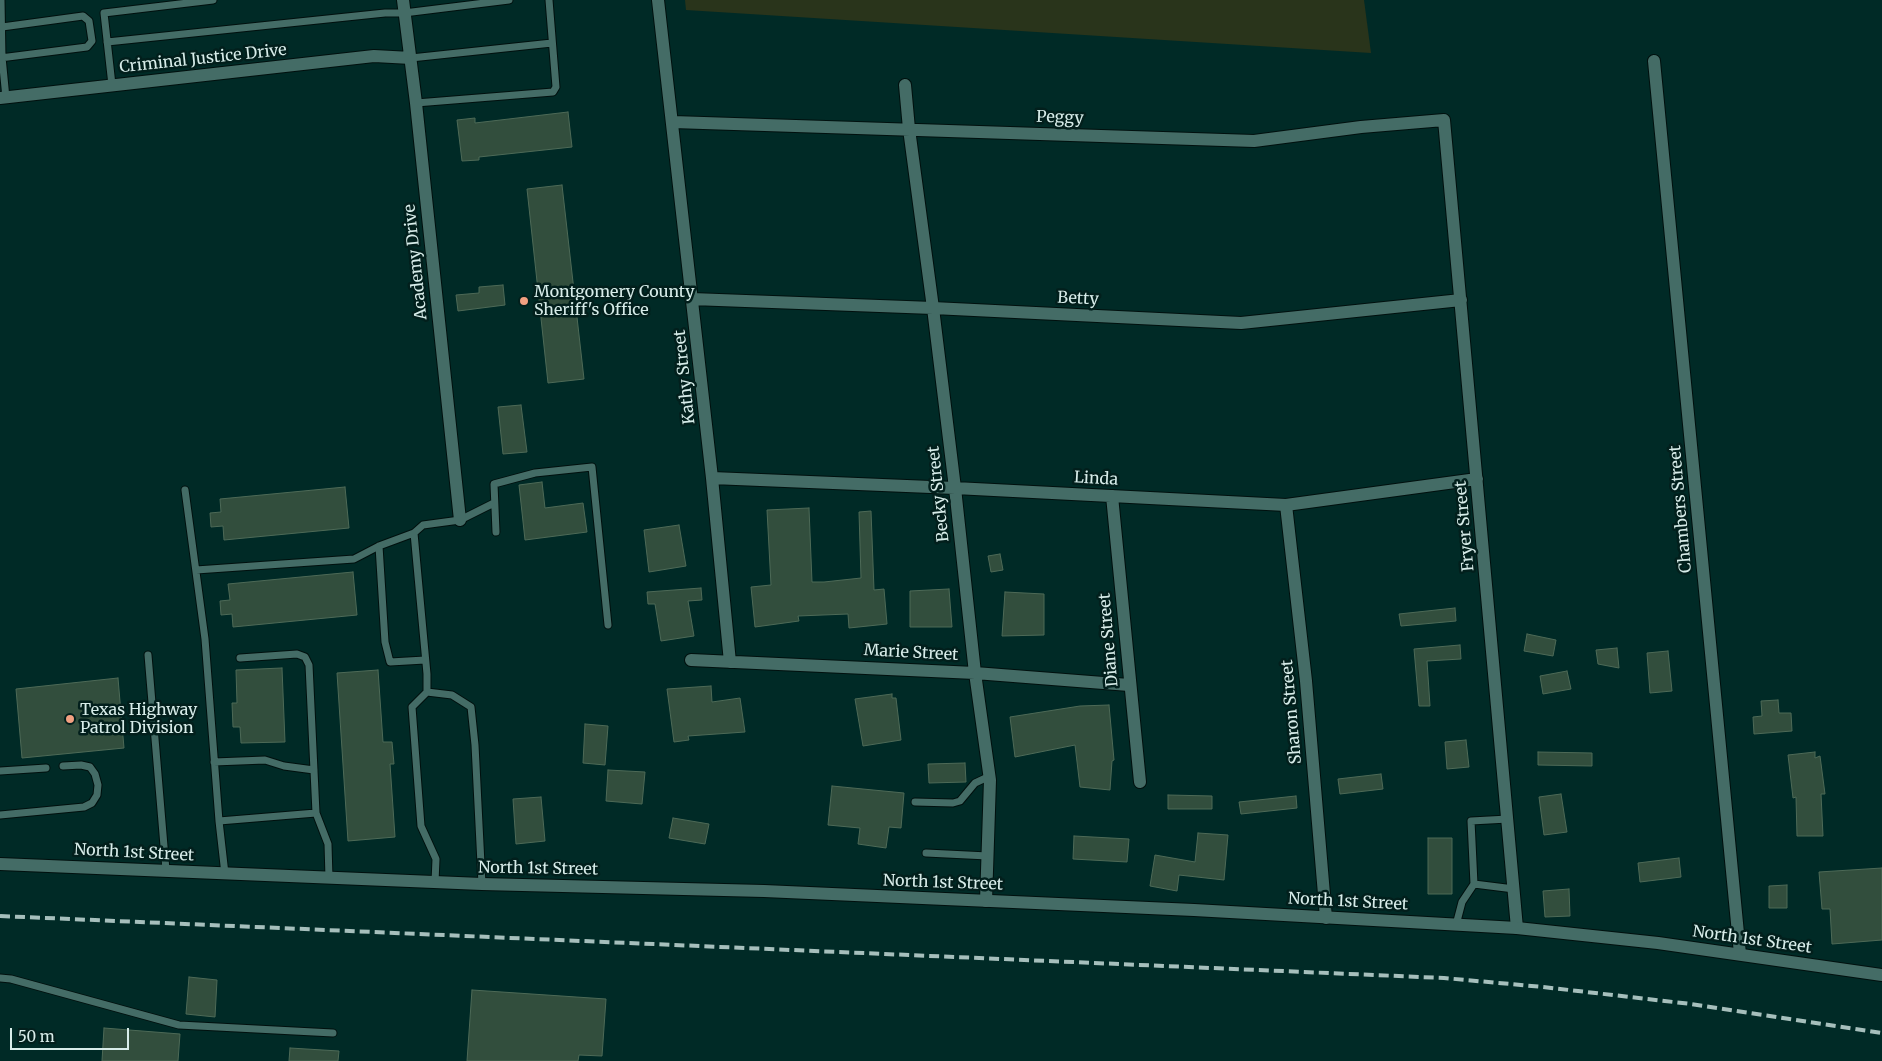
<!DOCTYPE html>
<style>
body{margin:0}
#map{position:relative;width:1882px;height:1061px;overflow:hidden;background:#002a26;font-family:Merriweather,serif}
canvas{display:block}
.scale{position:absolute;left:10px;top:1028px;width:119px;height:22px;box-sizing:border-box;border:2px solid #d7ece9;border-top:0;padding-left:6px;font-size:15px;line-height:18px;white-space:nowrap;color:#d7ece9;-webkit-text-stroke:4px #021f1c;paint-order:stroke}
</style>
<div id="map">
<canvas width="1882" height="1061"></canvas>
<div class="scale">50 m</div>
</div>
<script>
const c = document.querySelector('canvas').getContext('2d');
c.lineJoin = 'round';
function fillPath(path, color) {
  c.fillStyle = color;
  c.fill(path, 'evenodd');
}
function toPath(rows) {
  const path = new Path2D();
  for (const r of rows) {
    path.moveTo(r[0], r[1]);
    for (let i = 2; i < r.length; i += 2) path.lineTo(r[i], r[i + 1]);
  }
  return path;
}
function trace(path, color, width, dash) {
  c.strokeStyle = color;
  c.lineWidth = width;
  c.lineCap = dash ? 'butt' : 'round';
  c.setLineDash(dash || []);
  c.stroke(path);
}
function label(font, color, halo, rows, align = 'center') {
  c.font = font + ' Merriweather,serif';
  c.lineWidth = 5;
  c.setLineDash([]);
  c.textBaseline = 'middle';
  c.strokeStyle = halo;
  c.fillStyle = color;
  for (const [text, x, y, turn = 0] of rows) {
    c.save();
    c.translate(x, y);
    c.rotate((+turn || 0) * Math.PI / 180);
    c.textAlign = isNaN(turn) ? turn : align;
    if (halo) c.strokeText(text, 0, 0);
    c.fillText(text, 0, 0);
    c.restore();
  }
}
fillPath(toPath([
 [685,0,1364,0,1371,53,686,10]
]), '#29341b');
const building = toPath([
 [568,112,572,147,479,157,479,160,462,161,457,120,475,118,475,123,568,112],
 [562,185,584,379,548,383,527,189,562,185],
 [503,285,505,305,458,311,456,295,479,293,479,287,503,285],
 [521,405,527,452,503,454,498,407,521,405],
 [542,482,545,508,583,503,587,532,525,540,519,485,542,482],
 [345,487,349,528,224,540,223,526,211,527,210,513,221,512,220,499,345,487],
 [809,508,812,582,824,582,861,578,859,512,871,511,874,590,884,589,887,624,849,628,848,614,798,616,799,621,755,627,751,587,771,585,767,510,809,508],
 [679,525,686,566,649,572,644,530,679,525],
 [1000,554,1003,570,991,572,988,556,1000,554],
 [353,572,357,615,233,627,232,614,221,615,220,601,230,600,228,584,353,572],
 [701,588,702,600,688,601,694,636,661,641,655,604,648,604,647,592,701,588],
 [949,589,952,627,910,627,910,591,949,589],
 [1005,592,1044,594,1044,635,1002,636,1005,592],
 [1455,608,1456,621,1401,626,1399,614,1455,608],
 [1527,634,1556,640,1553,656,1524,651,1527,634],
 [1460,645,1461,659,1427,661,1430,706,1419,706,1414,649,1460,645],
 [1617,648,1619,668,1598,664,1596,650,1617,648],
 [1668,651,1672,691,1650,693,1647,653,1668,651],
 [282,668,285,742,241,743,240,727,233,727,232,703,237,703,236,670,282,668],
 [378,670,383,742,392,742,394,764,390,764,395,837,348,841,337,673,378,670],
 [1567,671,1571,689,1543,694,1540,676,1567,671],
 [118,678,124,748,22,758,16,689,118,678],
 [711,686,712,702,740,698,745,732,688,736,689,740,674,742,667,689,711,686],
 [892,694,892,698,896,698,901,740,863,746,855,699,892,694],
 [1778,700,1779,713,1791,713,1792,731,1754,734,1753,717,1762,716,1761,701,1778,700],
 [1109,705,1114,760,1112,761,1110,790,1080,787,1075,745,1015,757,1010,717,1080,706,1109,705],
 [585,724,608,726,605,765,583,763,585,724],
 [1466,740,1469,767,1447,769,1445,742,1466,740],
 [1538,752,1592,753,1592,766,1538,765,1538,752],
 [1815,752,1815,758,1820,756,1825,794,1821,794,1823,836,1797,836,1796,797,1793,798,1788,755,1815,752],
 [965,763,966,782,929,783,928,764,965,763],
 [608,770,645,772,642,804,606,801,608,770],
 [1381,774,1383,789,1340,794,1338,779,1381,774],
 [832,786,904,793,901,828,889,827,886,848,858,844,860,828,828,825,832,786],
 [1561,794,1567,832,1544,835,1539,797,1561,794],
 [1168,795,1212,796,1212,809,1168,809,1168,795],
 [1296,796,1297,808,1241,814,1239,802,1296,796],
 [541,797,545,841,516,844,513,799,541,797],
 [673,818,709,824,705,844,669,838,673,818],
 [1198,833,1228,835,1224,880,1179,875,1177,891,1150,886,1155,855,1195,862,1198,833],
 [1074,836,1129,839,1127,862,1073,859,1074,836],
 [1428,838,1452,838,1452,894,1428,894,1428,838],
 [1679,858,1681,877,1640,882,1638,863,1679,858],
 [1882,868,1882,940,1832,944,1830,909,1822,909,1819,872,1882,868],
 [1787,885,1787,908,1769,908,1769,886,1787,885],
 [1569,889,1570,916,1545,917,1543,891,1569,889],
 [189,977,217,980,215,1017,186,1014,189,977],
 [472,990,606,999,602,1056,579,1055,578,1061,467,1061,472,990],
 [104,1028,180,1034,178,1061,102,1061,104,1028],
 [290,1048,339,1051,338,1061,289,1061,290,1048]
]);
fillPath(building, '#324e3d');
trace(building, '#4d6a57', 1);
const service = toPath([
 [1,0,2,57,6,98],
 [107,42,385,13,404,13,509,0],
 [0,58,87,47,92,41,89,21,83,16,2,27],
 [411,58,552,43],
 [112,85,104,13,213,0],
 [416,103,553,92,556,87,549,0],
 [185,490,205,639,219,821],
 [496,532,494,484,535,473,592,467,608,625],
 [414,533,427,674,427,692],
 [379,546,385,642,390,662,425,660],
 [196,570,354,559,379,546,414,533,423,525,460,520,494,503],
 [148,655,166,870],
 [240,658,297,654,305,657,309,665,316,813],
 [214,762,265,760,284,766,314,770],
 [0,771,46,768],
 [915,802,953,803,960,801,975,783,990,776],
 [0,815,84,807,92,803,97,795,98,785,95,774,90,767,81,765,63,766],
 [926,853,988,856],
 [225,874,219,821,316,813,328,844,329,878],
 [435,882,436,859,421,826,412,707,427,692,452,695,471,707,475,745,482,884],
 [1474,884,1514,889],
 [1456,925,1462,902,1474,884,1471,821,1508,819],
 [0,978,11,979,179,1025,333,1033]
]);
const minor = toPath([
 [403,0,416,103,460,520],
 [658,0,712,478,730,662],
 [1654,61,1740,954],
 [905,85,909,129,933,308,955,488,975,673,990,780,986,901],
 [0,98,374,56,411,58],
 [673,122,1254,141,1361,127,1444,120,1517,928],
 [692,299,933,308,1241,323,1461,300],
 [712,478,955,488,1286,505,1477,479],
 [1112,496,1140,782],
 [1286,505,1306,681,1326,918],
 [691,660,975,673,1129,685]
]);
const tertiary = toPath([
 [0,864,482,884,764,891,1194,910,1517,928,1658,943,1882,975]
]);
trace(service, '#00100e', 9);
trace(minor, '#00100e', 14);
trace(tertiary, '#00100e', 14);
trace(service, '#446c66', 7);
trace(minor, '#446c66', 12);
trace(tertiary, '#446c66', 12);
trace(toPath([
 [0,916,1444,978,1543,987,1691,1004,1882,1033]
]), '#a6bfbc', 4, [10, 5]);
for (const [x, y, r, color] of [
 [524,301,5,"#f2a081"],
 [70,719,5,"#f2a081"]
]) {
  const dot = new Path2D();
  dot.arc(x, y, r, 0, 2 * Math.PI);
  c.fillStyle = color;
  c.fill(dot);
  trace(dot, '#021f1c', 2);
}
label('16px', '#d7ece9', '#021f1c', [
 ["Criminal Justice Drive",203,59,-6],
 ["Peggy",1060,118,2],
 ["Academy Drive",416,262,-96],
 ["Betty",1078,299,3],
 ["Kathy Street",685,377,-96],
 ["Linda",1096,479,3],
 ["Becky Street",939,494,-96],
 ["Chambers Street",1681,509,-95],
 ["Fryer Street",1465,526,-95],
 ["Diane Street",1109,640,-95],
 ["Marie Street",911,653,3],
 ["Sharon Street",1292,712,-95],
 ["North 1st Street",134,853,3],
 ["North 1st Street",538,869,1],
 ["North 1st Street",943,883,2],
 ["North 1st Street",1348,902,3],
 ["North 1st Street",1752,940,8]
]);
label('16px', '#d7ece9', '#021f1c', [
 ["Montgomery County",534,292],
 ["Sheriff's Office",534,310],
 ["Texas Highway",80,710],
 ["Patrol Division",80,728]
], 'left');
</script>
